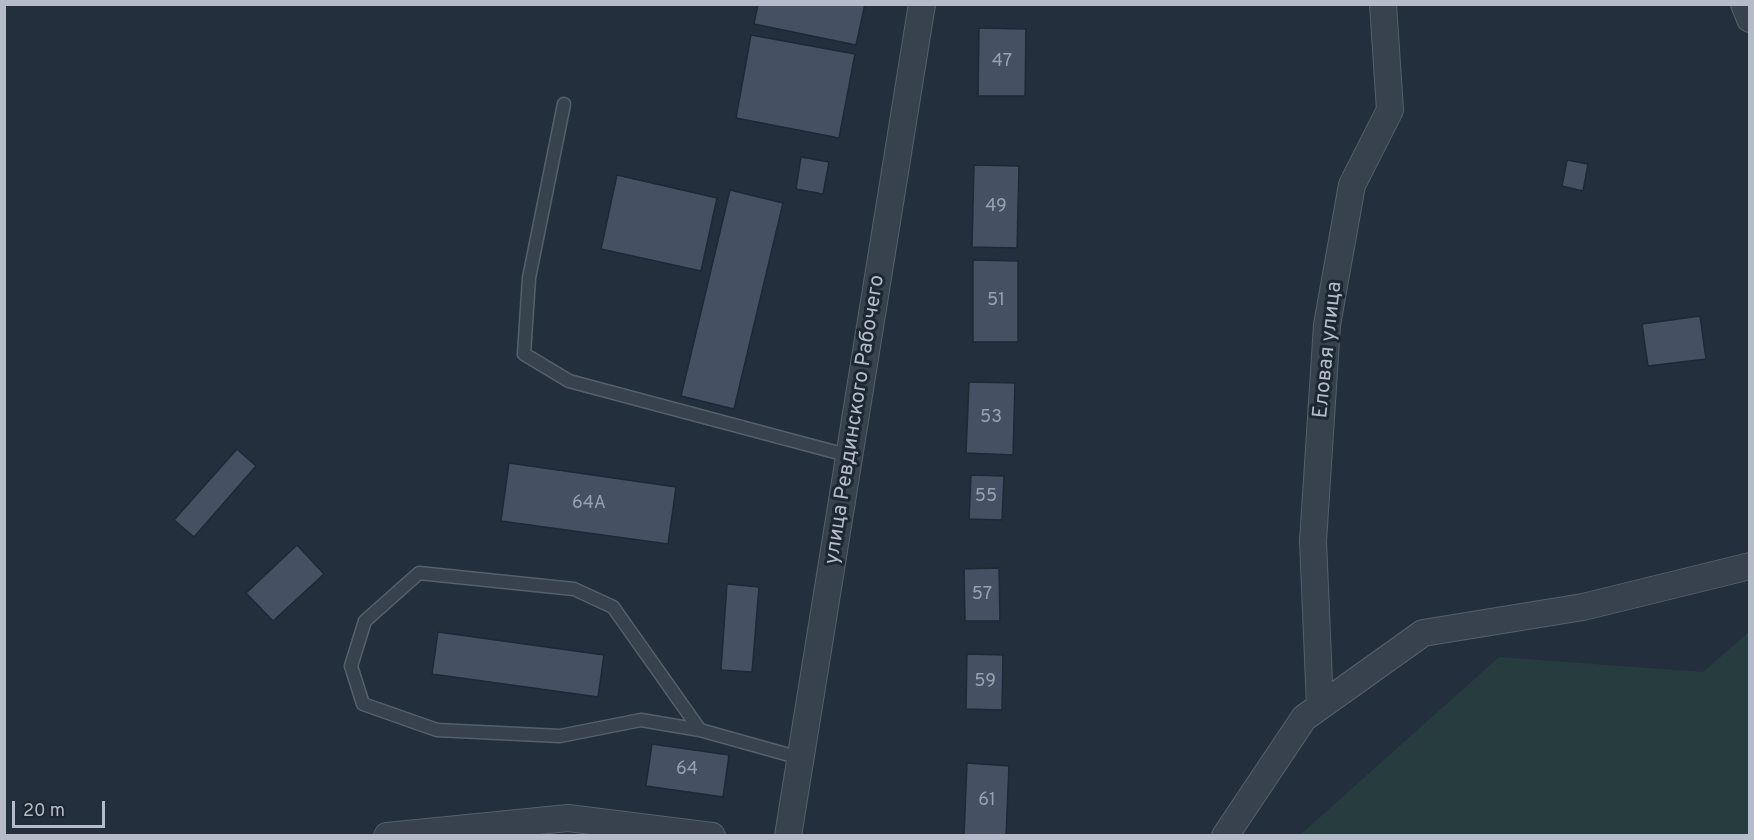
<!DOCTYPE html>
<meta charset="utf-8">
<style>
body{margin:0}
#map{position:relative;width:1754px;height:840px;overflow:hidden;background:#242f3e;font-family:Overpass,sans-serif}
canvas{display:block}
.frame{position:absolute;inset:0;border:6px solid #b4bcc9;pointer-events:none}
.scale{position:absolute;left:12px;top:801px;width:93px;height:27px;box-sizing:border-box;border:3px solid #b4bcc9;border-top:0;padding-left:8px;font-size:18px;line-height:21px;white-space:nowrap;color:#b4bcc9;-webkit-text-stroke:4px #1d2633;paint-order:stroke}
</style>
<div id="map">
<canvas width="1754" height="840"></canvas>
<div class="frame"></div>
<div class="scale">20 m</div>
</div>
<script>
const c = document.querySelector('canvas').getContext('2d');
c.lineJoin = 'round';
function fillPath(path, color) {
  c.fillStyle = color;
  c.fill(path, 'evenodd');
}
function toPath(rows) {
  const path = new Path2D();
  for (const r of rows) {
    path.moveTo(r[0], r[1]);
    for (let i = 2; i < r.length; i += 2) path.lineTo(r[i], r[i + 1]);
  }
  return path;
}
function trace(path, color, width, dash) {
  c.strokeStyle = color;
  c.lineWidth = width;
  c.lineCap = dash ? 'butt' : 'round';
  c.setLineDash(dash || []);
  c.stroke(path);
}
function label(font, color, halo, rows, align = 'center') {
  c.font = font + ' Overpass,sans-serif';
  c.lineWidth = 6;
  c.setLineDash([]);
  c.textBaseline = 'middle';
  c.strokeStyle = halo;
  c.fillStyle = color;
  for (const [text, x, y, turn = 0] of rows) {
    c.save();
    c.translate(x, y);
    c.rotate((+turn || 0) * Math.PI / 180);
    c.textAlign = isNaN(turn) ? turn : align;
    if (halo) c.strokeText(text, 0, 0);
    c.fillText(text, 0, 0);
    c.restore();
  }
}
fillPath(toPath([
 [1749,632,1749,835,1300,835,1499,657,1703,672]
]), '#263c3f');
const building = toPath([
 [758,4,865,4,856,45,754,24,758,4],
 [979,28,1026,29,1025,96,978,96,979,28],
 [751,35,855,54,839,138,736,118,751,35],
 [801,157,829,162,823,194,796,189,801,157],
 [1567,160,1588,164,1583,191,1562,186,1567,160],
 [974,165,1019,166,1017,248,972,247,974,165],
 [617,175,717,198,701,271,601,249,617,175],
 [730,190,783,203,734,409,681,396,730,190],
 [973,260,1018,261,1018,342,973,342,973,260],
 [1700,316,1706,359,1648,366,1642,324,1700,316],
 [969,382,1015,383,1013,455,966,453,969,382],
 [237,449,256,466,194,537,174,520,237,449],
 [509,463,676,487,668,544,501,521,509,463],
 [971,475,1004,476,1002,520,969,519,971,475],
 [297,545,324,574,273,621,246,593,297,545],
 [999,568,1000,621,965,621,964,569,999,568],
 [727,584,759,587,752,672,721,670,727,584],
 [438,632,604,655,598,697,432,674,438,632],
 [967,654,1003,655,1002,710,966,709,967,654],
 [652,744,729,755,723,797,646,786,652,744],
 [967,763,1009,766,1006,836,964,836,967,763]
]);
fillPath(building, '#455162');
trace(building, '#1f2835', 1.5);
const service = toPath([
 [564,104,529,278,524,354,569,381,850,456],
 [700,730,613,607,574,589,419,573,365,621,351,666,363,704,437,730,560,736,641,720,700,730,800,758]
]);
const minor = toPath([
 [1744,4,1750,19],
 [1320,706,1313,541,1327,325,1352,185,1390,110,1383,4],
 [387,836,568,818,712,836],
 [788,836,922,4],
 [1225,836,1304,718,1423,633,1583,607,1750,566]
]);
trace(service, '#565f6c', 15);
trace(minor, '#565f6c', 28);
trace(service, '#38414e', 12);
trace(minor, '#38414e', 26);
label('18px', '#98a1af', null, [
 ["47",1002,62],
 ["49",996,207],
 ["51",996,301],
 ["53",991,418],
 ["55",986,497],
 ["64А",589,504],
 ["57",982,595],
 ["59",985,682],
 ["64",687,770],
 ["61",987,801]
]);
label('21px', '#b4bcc9', '#1d2633', [
 ["Еловая улица",1329,350,-84],
 ["улица Ревдинского Рабочего",856,420,-81]
]);
</script>
